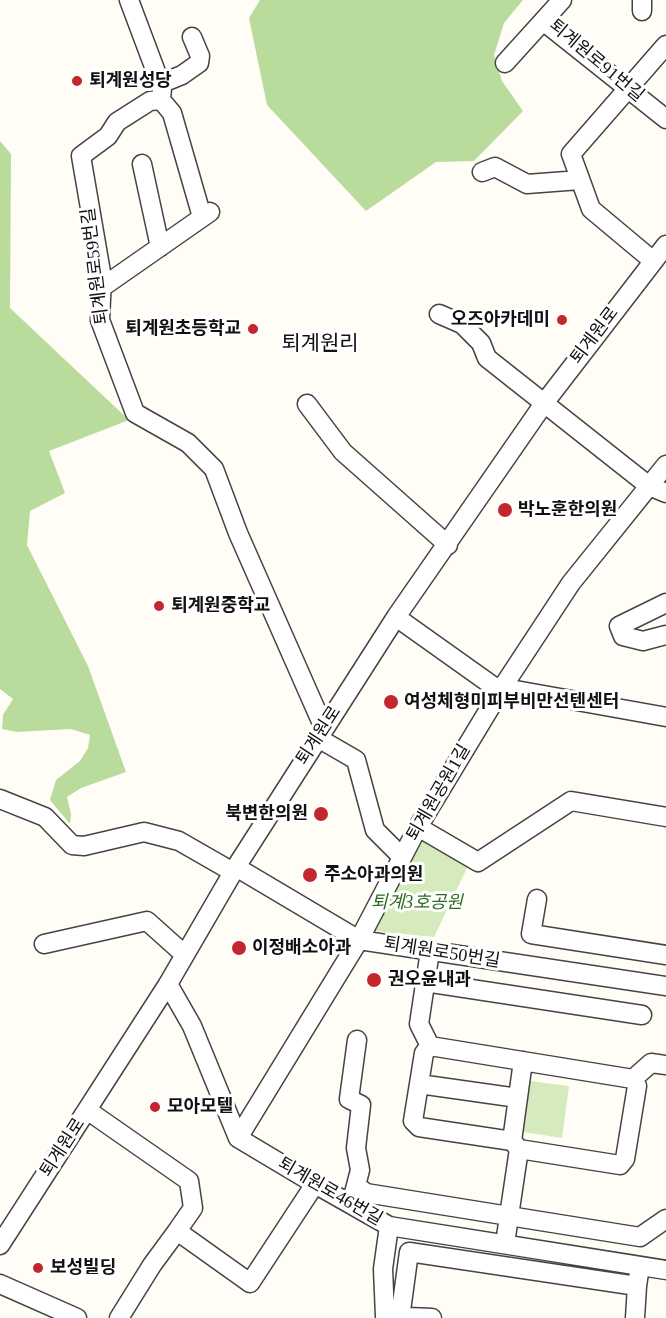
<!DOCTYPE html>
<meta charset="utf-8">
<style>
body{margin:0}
canvas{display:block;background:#fffdf5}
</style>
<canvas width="666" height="1318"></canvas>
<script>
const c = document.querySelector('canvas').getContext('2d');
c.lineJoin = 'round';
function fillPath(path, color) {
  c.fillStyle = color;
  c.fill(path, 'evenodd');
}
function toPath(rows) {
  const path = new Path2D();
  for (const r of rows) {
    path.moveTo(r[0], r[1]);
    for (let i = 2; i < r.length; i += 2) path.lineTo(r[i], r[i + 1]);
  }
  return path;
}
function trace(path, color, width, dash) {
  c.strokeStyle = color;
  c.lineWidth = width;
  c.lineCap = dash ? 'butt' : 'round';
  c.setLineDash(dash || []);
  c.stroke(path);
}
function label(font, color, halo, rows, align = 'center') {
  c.font = font + ' "Times New Roman","Noto Sans KR",serif';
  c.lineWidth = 6;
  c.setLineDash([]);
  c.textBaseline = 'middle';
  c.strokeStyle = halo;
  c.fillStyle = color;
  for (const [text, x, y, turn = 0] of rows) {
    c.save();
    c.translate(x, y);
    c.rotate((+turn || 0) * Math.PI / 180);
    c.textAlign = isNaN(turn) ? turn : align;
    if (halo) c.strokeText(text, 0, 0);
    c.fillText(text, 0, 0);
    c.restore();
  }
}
fillPath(toPath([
 [422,841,467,868,434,937,374,931,409,852,417,849],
 [530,1081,569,1086,562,1138,523,1132]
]), '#d5ebbd');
fillPath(toPath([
 [260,0,523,0,504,23,494,55,502,81,523,111,474,161,436,162,366,211,267,105,249,18],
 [0,141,11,154,10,308,129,420,49,451,65,493,30,511,27,545,88,666,126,772,81,788,67,797,71,814,70,824,50,800,56,780,80,761,88,748,90,735,71,729,17,732,2,729,3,715,13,699,0,689]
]), '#b9dc9c');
const minor = toPath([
 [129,0,162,88,161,100,150,101,117,122,108,136,81,156,102,278,100,320,135,413,188,443,214,469,238,533,324,728],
 [642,0,642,11],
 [543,21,666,119],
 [505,63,562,0],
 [160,84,182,75,199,63,200,56,192,37],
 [161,100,172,113,202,217],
 [142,164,160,247],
 [482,172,495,167,527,184,580,180],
 [652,260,591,209,571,154,666,45],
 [101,288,210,212],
 [439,314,462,324,481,343,487,358,649,486,666,493],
 [307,404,343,452,448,545],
 [666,603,619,626,623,636,643,641,666,635],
 [396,617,493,686,666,717],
 [318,738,356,760,375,830,402,857],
 [0,799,45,817,72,845,84,846,144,832,179,841,233,872],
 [418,827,478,862,571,801,666,817],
 [236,867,359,940,666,986],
 [537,899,531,934,666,955],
 [44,944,147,921,185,955],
 [430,951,419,1024,430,1046],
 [425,982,642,1015],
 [168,984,192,1026,238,1138,315,1184,389,1226,666,1270],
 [633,1079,651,1063,666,1065],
 [419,1084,518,1098],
 [87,1110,189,1181,193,1208,177,1231,250,1283,315,1184],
 [238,1138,359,940,418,827,502,688,571,583,666,465],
 [512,1141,419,1127,413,1121,424,1053,430,1046,633,1079,637,1086,625,1159,620,1165,519,1149],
 [358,1187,366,1193,509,1216,519,1149,512,1141,523,1061],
 [353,1197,360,1170,356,1148,361,1105,349,1099,357,1040],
 [389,1226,383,1269,385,1316,432,1318],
 [505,1244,509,1216,640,1237,666,1219],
 [0,1245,168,984,236,867,396,617,545,402,666,245],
 [0,1284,77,1318],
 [119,1318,152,1265,177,1231],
 [400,1318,409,1252,637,1286,640,1266],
 [635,1318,637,1286]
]);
trace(minor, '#444', 21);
trace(minor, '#fff', 18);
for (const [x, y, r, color] of [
 [77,81,6,"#c4262e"],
 [562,320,6,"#c4262e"],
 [253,329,6,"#c4262e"],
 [505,510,8,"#c4262e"],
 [159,606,6,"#c4262e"],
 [391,702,8,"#c4262e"],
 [321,814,8,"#c4262e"],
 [310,875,8,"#c4262e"],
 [239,948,8,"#c4262e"],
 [374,980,8,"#c4262e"],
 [155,1107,6,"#c4262e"],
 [38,1268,6,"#c4262e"]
]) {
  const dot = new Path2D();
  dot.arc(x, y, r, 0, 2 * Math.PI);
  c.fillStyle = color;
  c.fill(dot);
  trace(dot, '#fff', 2);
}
label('18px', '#111', '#fff', [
 ["퇴계원로91번길",596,61,40],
 ["퇴계원로59번길",96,266,-97],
 ["퇴계원로",595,336,-53],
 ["퇴계원로",319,736,-57],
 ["퇴계원공원1길",439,793,-60],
 ["퇴계원로50번길",442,953,9],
 ["퇴계원로",63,1148,-57],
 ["퇴계원로46번길",330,1192,30]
]);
label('bold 18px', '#111', '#fff', [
 ["퇴계원성당",89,81],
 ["오즈아카데미",550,320,"right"],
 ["퇴계원초등학교",241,329,"right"],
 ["박노훈한의원",518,510],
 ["퇴계원중학교",171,606],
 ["여성체형미피부비만선텐센터",404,702],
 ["북변한의원",308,814,"right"],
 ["주소아과의원",324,875],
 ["이정배소아과",252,948],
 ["권오윤내과",388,980],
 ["모아모텔",167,1107],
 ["보성빌딩",50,1268]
], 'left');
label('italic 18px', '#2f6b1f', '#fff', [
 ["퇴계3호공원",417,903]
]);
label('21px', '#111', '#fff', [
 ["퇴계원리",320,344]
]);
</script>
